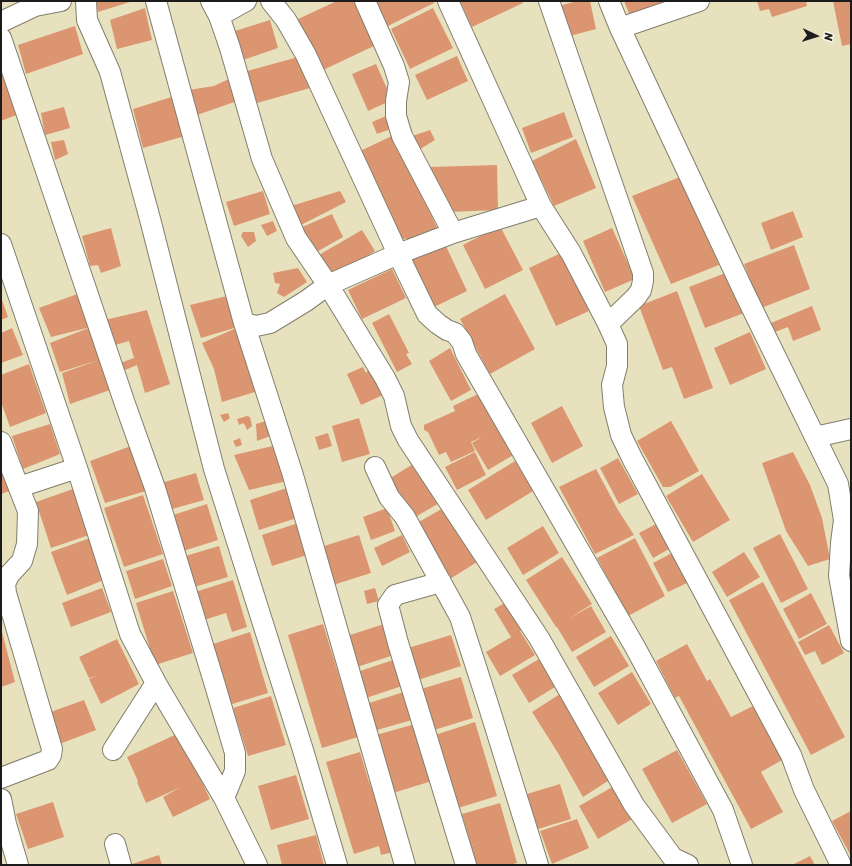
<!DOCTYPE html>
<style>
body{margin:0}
#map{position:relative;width:852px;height:866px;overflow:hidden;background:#e8e1be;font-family:Sriracha,sans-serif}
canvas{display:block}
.frame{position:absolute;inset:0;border:2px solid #1c1c1c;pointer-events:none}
.north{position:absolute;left:796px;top:16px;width:40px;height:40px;-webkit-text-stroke:3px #fbf7ec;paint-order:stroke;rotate:94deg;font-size:11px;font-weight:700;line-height:16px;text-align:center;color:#1c1c1c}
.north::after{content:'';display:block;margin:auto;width:14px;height:18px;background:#1c1c1c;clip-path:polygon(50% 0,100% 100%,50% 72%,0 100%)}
</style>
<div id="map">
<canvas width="852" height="866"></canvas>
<div class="frame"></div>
<div class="north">N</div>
</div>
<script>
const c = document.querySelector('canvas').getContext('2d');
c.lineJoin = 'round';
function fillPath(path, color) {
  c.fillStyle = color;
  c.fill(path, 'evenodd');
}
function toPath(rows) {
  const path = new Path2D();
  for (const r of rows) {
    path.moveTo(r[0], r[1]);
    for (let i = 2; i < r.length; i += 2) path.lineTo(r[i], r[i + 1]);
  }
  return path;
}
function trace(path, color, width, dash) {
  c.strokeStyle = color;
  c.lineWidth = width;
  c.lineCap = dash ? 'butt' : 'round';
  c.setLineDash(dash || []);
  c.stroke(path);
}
fillPath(toPath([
 [95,1,133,1,98,12],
 [337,1,354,1,374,46,321,71,298,19],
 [376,1,433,1,434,3,388,26],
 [460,1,522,1,523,3,472,27],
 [577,1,590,1,596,29,562,38,555,7],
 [624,1,667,1,669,6,630,16],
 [757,1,806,1,807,6,772,17,769,9,760,11],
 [833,1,851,1,851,44,842,46],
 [145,8,152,40,117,49,110,20],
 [433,8,453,48,410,69,391,29],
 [270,20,278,48,243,60,235,31],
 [75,26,83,54,26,74,18,45],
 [302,56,310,88,257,103,247,71],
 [457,56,468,81,427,100,415,75],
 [376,64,392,100,368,111,352,74],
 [6,74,19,114,1,121,1,76],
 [233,77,240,100,197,115,189,90,214,86],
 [178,95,185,136,143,148,133,109],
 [64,107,70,128,45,135,41,113],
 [564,112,573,137,531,153,522,128],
 [386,116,391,129,377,134,372,122],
 [430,130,435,140,417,151,409,137],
 [394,135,439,232,410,246,406,238,400,241,358,152],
 [576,139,596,188,554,206,532,161],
 [64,140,68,154,55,160,51,142],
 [497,165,498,210,448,212,429,167],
 [680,177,719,265,671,284,632,196],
 [263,191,270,214,234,226,226,202],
 [340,191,346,202,301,225,291,206],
 [793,211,803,237,771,250,761,223],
 [332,214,343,237,313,254,300,228],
 [273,221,277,231,267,236,261,225],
 [500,226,523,270,485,289,463,245],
 [111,228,121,266,101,273,98,265,90,266,82,236],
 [612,228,635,279,605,292,583,241],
 [362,230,375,251,332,280,317,256],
 [243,232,254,232,256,241,248,247,241,236],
 [445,244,467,291,430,309,407,262],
 [794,245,810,289,761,308,744,264],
 [561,253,589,311,556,326,529,268],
 [298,268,307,282,284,297,277,293,280,284,275,283,273,273],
 [392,269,406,298,362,319,348,290],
 [728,272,744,313,705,328,689,287],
 [677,291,713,388,684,399,672,367,663,370,639,306],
 [80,293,91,327,51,337,39,308],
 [505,294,535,349,490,374,460,319],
 [231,295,241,326,201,338,190,305],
 [1,297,8,317,1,320],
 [812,306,821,330,793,341,788,327,775,332,771,323],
 [147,310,170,384,145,393,137,365,125,370,120,363,134,358,129,341,115,345,105,320],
 [389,314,409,353,406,354,412,364,397,372,372,323],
 [241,326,258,391,222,402,214,369,202,343],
 [91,327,113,389,70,404,62,373,99,360,60,372,50,343],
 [12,328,23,355,1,363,1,333],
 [750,332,766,369,730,385,714,348],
 [450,348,471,390,451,401,429,361],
 [29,364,46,413,10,427,1,402,1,375],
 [371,366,385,394,361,405,347,374,363,367,366,373],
 [476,395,481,395,497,428,503,424,520,451,488,470,472,443,482,437,471,442,475,451,451,462,446,452,439,455,428,432,424,430,424,425,455,411,453,406],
 [562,406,583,446,552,463,531,423],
 [228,413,230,418,224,422,220,415],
 [247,416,250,417,252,426,247,430,245,425,243,423,239,425,237,419],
 [359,418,370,454,342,462,332,426],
 [269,420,273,435,257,441,256,424],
 [671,421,699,471,670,487,663,487,637,441],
 [50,424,60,454,23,469,12,436],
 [328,433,332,446,319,450,315,437],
 [240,438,242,445,236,447,233,441],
 [277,445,287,481,249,490,234,455],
 [131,446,146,491,105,503,90,461],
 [475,452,486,475,457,490,445,467],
 [793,452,810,485,822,518,830,559,808,566,786,531,762,463],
 [618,458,638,494,619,504,600,468],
 [418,461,441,502,412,519,389,479],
 [515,461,533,491,486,520,468,490],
 [1,468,9,491,1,494],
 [596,469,618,510,634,535,595,554,559,487],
 [196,473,204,500,169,510,161,483],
 [702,474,730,520,693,542,666,496],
 [287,488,297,518,259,530,250,500],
 [73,489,89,535,51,548,36,502],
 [143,495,163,554,124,567,104,508],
 [207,504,218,540,180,552,170,516],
 [445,507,477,562,450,579,417,523],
 [387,508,395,531,371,540,363,517],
 [298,523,307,555,272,566,262,535],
 [658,523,671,548,653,558,639,533],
 [543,526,559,553,523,575,507,548],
 [780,534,808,589,781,603,753,548],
 [359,535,371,573,333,585,321,547],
 [402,535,410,552,382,566,374,548],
 [90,538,106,579,67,595,51,552],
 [635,538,665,596,628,616,597,558],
 [219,546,228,577,191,588,182,557],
 [674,552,689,582,668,592,653,563],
 [744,552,760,577,727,597,712,572],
 [562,557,592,604,568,619,591,606,606,632,572,652,557,627,556,627,526,580],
 [163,559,172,586,135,599,126,571],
 [233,580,247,627,232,632,226,613,204,620,195,592],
 [763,582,845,737,811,755,729,600],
 [102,588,111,612,71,627,62,603],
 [375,588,379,601,367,604,364,591],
 [173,591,193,653,155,665,136,603],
 [811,593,827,624,799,639,783,609],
 [505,603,521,630,520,631,535,655,500,676,486,652,511,637,494,609],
 [323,624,358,737,322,748,288,635],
 [384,624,394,655,357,667,347,636],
 [829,625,844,653,822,665,815,651,805,655,798,642],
 [1,628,15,682,1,687],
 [250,632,268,693,229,705,210,645],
 [451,635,461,666,418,680,408,648],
 [611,636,629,666,594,687,576,657],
 [117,639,139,684,101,704,89,679,96,676,89,678,79,657],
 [687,644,707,681,710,679,731,717,753,706,782,760,761,772,783,812,751,829,679,696,675,698,656,661],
 [539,659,555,687,529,703,512,675],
 [393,660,402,686,366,698,357,672],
 [632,672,651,704,618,725,598,693],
 [461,677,473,718,434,730,421,689],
 [404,692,412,720,377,730,369,703],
 [560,694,611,779,583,797,558,753,532,712],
 [271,696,286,745,248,756,233,708],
 [84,700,96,730,57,745,45,714],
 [475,722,497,796,458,808,435,735],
 [415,724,432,781,393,793,376,735],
 [179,733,210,799,173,817,163,797,181,787,146,803,137,782,138,781,127,757],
 [677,750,707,804,672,823,642,769],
 [360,752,368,779,381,813,393,852,381,855,379,846,354,854,326,762],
 [296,775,309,819,271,830,258,786],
 [560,784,571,819,538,829,527,794],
 [616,785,634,818,598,839,579,806],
 [53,802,64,837,28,849,16,814],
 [500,803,517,863,509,865,475,865,469,846,481,842,471,845,462,814],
 [851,811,851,856,832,821],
 [577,819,589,848,552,864,540,831],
 [316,835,324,865,282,865,277,845],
 [159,855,162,865,129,865],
 [810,856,815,865,792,865]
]), '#dc9571');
const street = toPath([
 [86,1,87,20,110,72,150,219,214,469,303,750,337,865],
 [156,1,244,323,292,472,405,865],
 [211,1,219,16,230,48,262,159,296,238,328,285,398,254,453,233,541,206],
 [271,1,286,20,306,55,398,254,427,314,438,324,447,330,455,333,462,342,466,354,635,647,723,810,742,865],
 [365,1,394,66,399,82,396,101,396,116,402,136,453,233],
 [448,1,541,206,571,253,608,324],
 [549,1,643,273,643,281,641,290,636,297,608,324,617,344,617,366,612,385,614,407,621,435,632,458,791,755,804,790,841,865],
 [609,1,620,28,745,294,838,484,844,520,841,543,839,576,851,641],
 [219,16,246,1],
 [1,22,35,6,61,1],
 [620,28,699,1],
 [1,38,125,404,155,488,215,685,235,753,235,771,224,798],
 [1,244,77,468,130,634,156,683,224,798,257,865],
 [244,323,256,326,270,323,306,301,328,285,385,378,394,396,401,426,408,440,539,638,634,805,673,858,688,865],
 [815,437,851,429],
 [1,442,28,511,27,544,22,561,9,575,5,584,6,593,52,749,51,755,48,760,1,778],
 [375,467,389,497,405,517,460,617,488,704,538,865],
 [19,487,77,468],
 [441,582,395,595,388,605,398,643,466,865],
 [113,750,156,683],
 [1,799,6,824,18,865],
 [115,844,121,865]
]);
trace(street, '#827e6d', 22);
trace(street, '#fff', 20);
</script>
